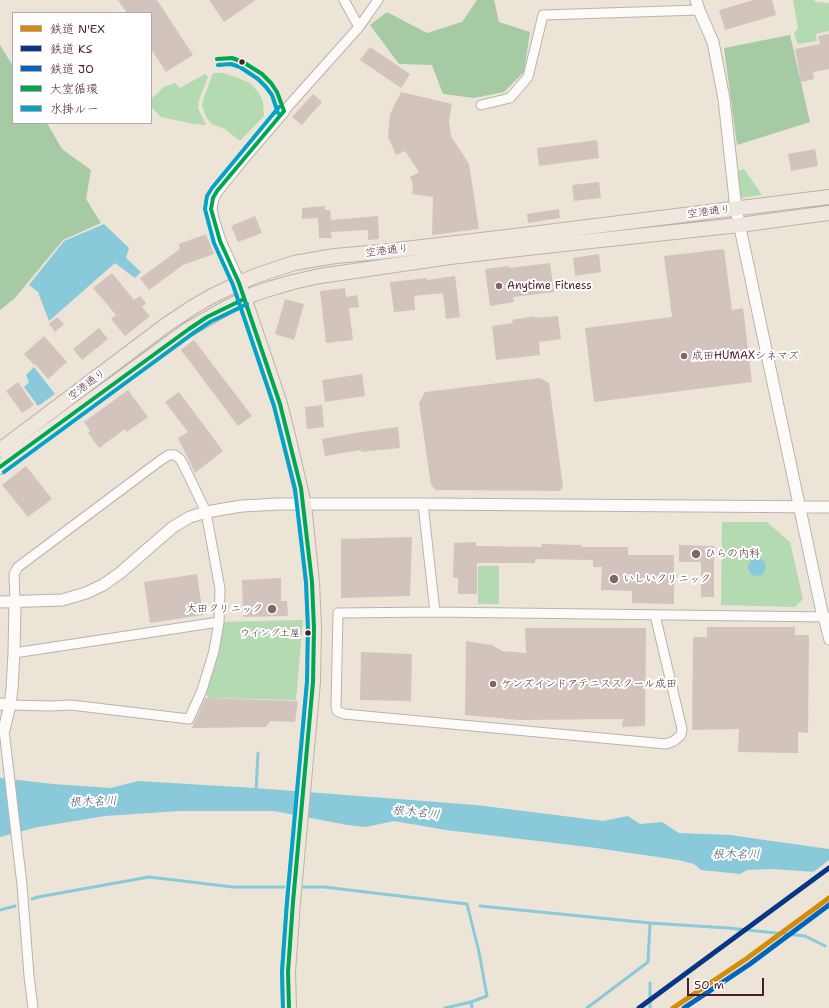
<!DOCTYPE html>
<meta charset="utf-8">
<style>
body{margin:0}
#map{position:relative;width:829px;height:1008px;overflow:hidden;background:#ece4d7;font-family:"Shantell Sans","Klee One",sans-serif}
canvas{display:block}
.legend{position:absolute;left:12px;top:12px;width:140px;height:112px;box-sizing:border-box;background:#fff;border:1px solid #b7a5aa;margin:0;padding:5px 7px;list-style:none;font-size:12px;color:#4a1f2b}
.legend li{display:flex;align-items:center;gap:8px;height:20px}
.legend b{width:20px;border:1px solid #b7a5aa}
.scale{position:absolute;left:687px;top:978px;width:77px;height:18px;box-sizing:border-box;border:2px solid #4a1f2b;border-top:0;padding-left:5px;font-size:12px;line-height:14px;white-space:nowrap;color:#4a1f2b;-webkit-text-stroke:3px #fff;paint-order:stroke}
</style>
<div id="map">
<canvas width="829" height="1008"></canvas>
<ul class="legend">
<li><b style="height:5px;background:#d48b09"></b>鉄道 N'EX</li>
<li><b style="height:5px;background:#073686"></b>鉄道 KS</li>
<li><b style="height:5px;background:#0065bd"></b>鉄道 JO</li>
<li><b style="height:5px;background:#00a651"></b>大室循環</li>
<li><b style="height:5px;background:#04a2c6"></b>水掛ルー</li>
</ul>
<div class="scale">50 m</div>
</div>
<script>
const c = document.querySelector('canvas').getContext('2d');
c.lineJoin = 'round';
function fillPath(path, color) {
  c.fillStyle = color;
  c.fill(path, 'evenodd');
}
function toPath(rows) {
  const path = new Path2D();
  for (const r of rows) {
    if (r.length === 3) {
      path.moveTo(r[0] + r[2], r[1]);
      path.arc(r[0], r[1], r[2], 0, 2 * Math.PI);
      continue;
    }
    path.moveTo(r[0], r[1]);
    for (let i = 2; i < r.length; i += 2) path.lineTo(r[i], r[i + 1]);
  }
  return path;
}
function trace(path, color, width, dash) {
  c.strokeStyle = color;
  c.lineWidth = width;
  c.lineCap = dash ? 'butt' : 'round';
  c.setLineDash(dash || []);
  c.stroke(path);
}
function label(font, color, halo, rows, align = 'center') {
  c.font = font + ' "Shantell Sans","Klee One",sans-serif';
  c.lineWidth = 4;
  c.setLineDash([]);
  c.textBaseline = 'middle';
  c.strokeStyle = halo;
  c.fillStyle = color;
  for (const [text, x, y, turn = 0] of rows) {
    c.save();
    c.translate(x, y);
    c.rotate((+turn || 0) * Math.PI / 180);
    c.textAlign = isNaN(turn) ? turn : align;
    if (halo) c.strokeText(text, 0, 0);
    c.fillText(text, 0, 0);
    c.restore();
  }
}
fillPath(toPath([
 [793,0,814,0,815,2,829,3,829,31,816,34,817,41,798,44,794,34,798,28],
 [213,73,223,73,233,76,250,83,259,93,263,102,264,116,240,141,225,129,212,124,206,117,202,106,203,100],
 [205,74,208,77,199,100,198,108,206,125,193,124,161,117,151,107,151,99,164,87,175,83,180,88],
 [744,169,762,195,740,198,736,171],
 [722,522,767,522,790,542,803,599,795,607,721,605],
 [478,566,499,566,499,604,478,604],
 [303,620,296,700,209,698,202,690,219,622]
]), '#b3dab0');
fillPath(toPath([
 [477,0,494,0,499,22,530,32,524,72,504,92,474,98,443,94,432,65,399,64,370,25,387,12,427,33,462,22],
 [790,35,810,122,737,145,724,48],
 [0,45,13,66,13,123,47,123,62,149,91,170,86,199,101,223,63,240,14,299,0,310]
]), '#a6caa4');
fillPath(toPath([
 [104,224,129,248,126,258,141,272,135,278,115,263,49,321,38,292,29,285,64,241],
 [34,367,55,394,38,406,24,387,29,382,26,375],
 [757,567,9],
 [0,778,53,784,111,788,138,781,255,788,476,805,603,821,628,816,640,824,662,822,679,833,730,835,829,849,829,873,773,869,747,870,740,874,701,870,694,864,678,860,596,848,446,830,394,821,366,827,347,825,274,811,180,811,105,816,38,827,0,837]
]), '#89c9da');
fillPath(toPath([
 [829,860,829,875,811,874]
]), '#ece4d7');
trace(toPath([
 [256,791,258,753],
 [303,887,324,887,467,904,479,952,487,996,471,1002,472,1008],
 [32,899,38,897,149,877,233,887,284,887],
 [480,906,650,923,728,928,805,936,825,946],
 [0,910,15,906],
 [650,983,650,1008],
 [445,1008,471,1002],
 [587,1008,648,962,650,923]
]), '#89c9da', 3);
fillPath(toPath([
 [118,0,157,0,193,55,166,72,151,49,151,13,127,13],
 [209,0,256,0,224,22],
 [754,0,772,0,776,15,725,30,719,10],
 [829,34,829,69,813,72,814,79,801,82,795,49,820,44,818,36],
 [370,47,410,74,401,88,360,60],
 [401,92,452,104,449,121,451,136,469,164,479,229,432,235,433,197,412,194,413,185,410,177,419,172,405,151,396,155,388,137,390,114],
 [313,94,322,102,302,125,292,117],
 [597,140,599,158,539,166,537,148],
 [815,149,818,166,791,171,788,154],
 [599,182,601,198,574,201,572,185],
 [325,206,325,210,330,210,331,220,378,216,379,239,368,240,368,230,331,232,332,238,319,238,318,218,302,219,302,208],
 [559,209,560,218,528,223,527,214],
 [255,216,262,233,238,242,231,226],
 [206,234,214,254,183,265,149,290,140,278,180,249,179,244],
 [724,249,732,310,743,308,752,382,594,402,585,328,672,317,664,256],
 [599,254,601,272,575,276,573,258],
 [550,263,554,292,513,297,514,302,490,306,485,269,509,266,509,268],
 [112,273,134,300,140,296,146,303,142,307,150,316,125,336,111,319,116,315,93,288],
 [455,276,460,317,446,319,443,293,414,296,415,310,394,312,390,282,427,278,427,280],
 [345,288,346,297,357,295,359,307,349,308,353,340,326,343,320,291],
 [285,299,304,304,294,340,275,334],
 [535,316,535,318,558,316,561,339,539,342,540,355,496,360,492,326,513,323,512,320],
 [57,317,64,324,55,332,49,324],
 [99,328,108,339,82,360,73,349],
 [44,336,67,362,48,379,35,364,34,365,24,354],
 [194,340,252,416,238,426,181,350],
 [362,374,365,396,325,402,322,380],
 [540,378,549,383,563,487,560,491,436,490,431,485,419,403,425,392],
 [18,382,34,405,22,413,6,391],
 [128,390,148,417,127,432,125,429,99,448,88,433,90,431,84,422],
 [179,392,223,451,195,473,178,438,188,432,165,402],
 [322,405,324,427,307,429,305,407],
 [398,427,400,448,361,452,361,450,325,456,322,439,355,433],
 [26,466,52,499,28,517,2,485],
 [412,537,410,596,341,598,341,539],
 [476,542,476,546,542,547,542,544,582,545,582,547,628,547,628,555,674,555,674,604,632,603,632,591,601,590,602,567,593,567,593,560,535,559,535,563,477,563,477,594,458,594,458,578,453,578,454,543],
 [679,545,714,546,714,597,701,597,701,562,679,562],
 [197,574,203,615,150,623,144,582],
 [281,578,281,601,287,601,288,616,243,617,242,580],
 [707,627,795,627,795,635,809,635,808,733,798,732,798,753,738,752,739,729,692,730,693,637,707,637],
 [525,628,646,628,645,726,622,727,623,719,519,720,465,715,466,641,492,645,502,651,526,653],
 [361,652,412,654,411,701,360,700],
 [205,698,298,701,295,722,270,721,266,727,192,728]
]), '#d2c4bd');
const minor = toPath([
 [359,27,378,0],
 [481,105,510,98,528,77,543,15,699,10],
 [284,111,359,27,344,0],
 [423,504,435,612],
 [655,615,682,729,681,735,674,741,666,744,344,714,337,711,336,706,338,613,435,612,829,617],
 [823,617,829,640],
 [14,653,219,622],
 [10,705,51,706,71,705,189,719,202,690,214,651,219,622,220,589,206,512,184,466,180,459,175,455,169,455,161,460,18,567,14,574,15,601],
 [4,730,22,885,29,976,33,1008]
]);
const tertiary = toPath([
 [696,0,699,10,713,42,724,99,736,209,823,617],
 [239,283,220,241,213,219,211,209,213,198,217,191,242,160,284,111],
 [0,602,62,600,86,593,103,585,120,573,173,527,190,517,206,512,242,506,279,504,423,504,829,507],
 [0,704,10,705],
 [4,730,10,705,12,689,14,653,15,601]
]);
const primary = toPath([
 [239,283,265,359,280,404,289,440,304,504,312,582,314,628,313,682,293,902,288,972,289,1008]
]);
const trunk = toPath([
 [0,450,166,325,193,307,212,296,239,283,258,275,294,263,335,256,380,252,515,236,829,197],
 [0,467,189,329,226,308,254,294,269,289,293,282,320,276,450,257,536,247,739,225,829,213]
]);
trace(minor, '#bcb2ac', 11);
trace(tertiary, '#bcb2ac', 13);
trace(primary, '#bcb2ac', 16);
trace(trunk, '#bcb2ac', 16);
trace(minor, '#fcfbf9', 9);
trace(tertiary, '#fcfbf9', 11);
trace(primary, '#efe6de', 14);
trace(trunk, '#efe6de', 14);
trace(toPath([
 [217,59,232,58,243,62,262,74,271,83,277,92,284,111],
 [284,111,217,191,213,198,211,209,220,241,239,283,280,404,301,488,312,582,314,628,313,682,293,902,288,972,289,1008],
 [0,467,189,329,207,317,244,299]
]), '#00a651', 4);
trace(toPath([
 [218,65,231,64,240,67,258,79,266,87,272,95,278,113],
 [279,107,212,188,207,196,205,209,214,243,233,285,274,406,295,489,306,582,308,628,307,682,287,902,282,972,283,1008],
 [4,472,192,334,210,322,247,304]
]), '#04a2c6', 4);
trace(toPath([
 [673,1008,746,959,829,898]
]), '#d48b09', 5);
trace(toPath([
 [639,1008,829,868]
]), '#073686', 5);
trace(toPath([
 [684,1008,750,964,829,905]
]), '#0065bd', 5);
for (const [x, y, r, color] of [
 [242,62,3.5,"#4a1f2b"],
 [499,286,4,"#836467"],
 [684,356,4,"#836467"],
 [696,554,5,"#836467"],
 [614,579,5,"#836467"],
 [272,609,5,"#836467"],
 [308,633,3.5,"#4a1f2b"],
 [493,684,4,"#836467"]
]) {
  const dot = new Path2D();
  dot.arc(x, y, r, 0, 2 * Math.PI);
  c.fillStyle = color;
  c.fill(dot);
  trace(dot, '#fff', 1.5);
}
label('10px', '#4a1f2b', '#fff', [
 ["ウイング土屋",300,633]
], 'right');
label('11px', '#4a1f2b', '#fff', [
 ["空港通り",709,212,-7],
 ["空港通り",387,251,-6],
 ["空港通り",87,385,-37]
]);
label('11px', '#4a1f2b', '#fff', [
 ["Anytime Fitness",507,286],
 ["成田HUMAXシネマズ",692,356],
 ["ひらの内科",705,554],
 ["いしいクリニック",623,579],
 ["大田クリニック",263,609,"right"],
 ["ケンズインドアテニススクール成田",501,684]
], 'left');
label('italic 12px', '#515769', '#fff', [
 ["根木名川",93,802,-2],
 ["根木名川",416,813,6],
 ["根木名川",736,855]
]);
</script>
